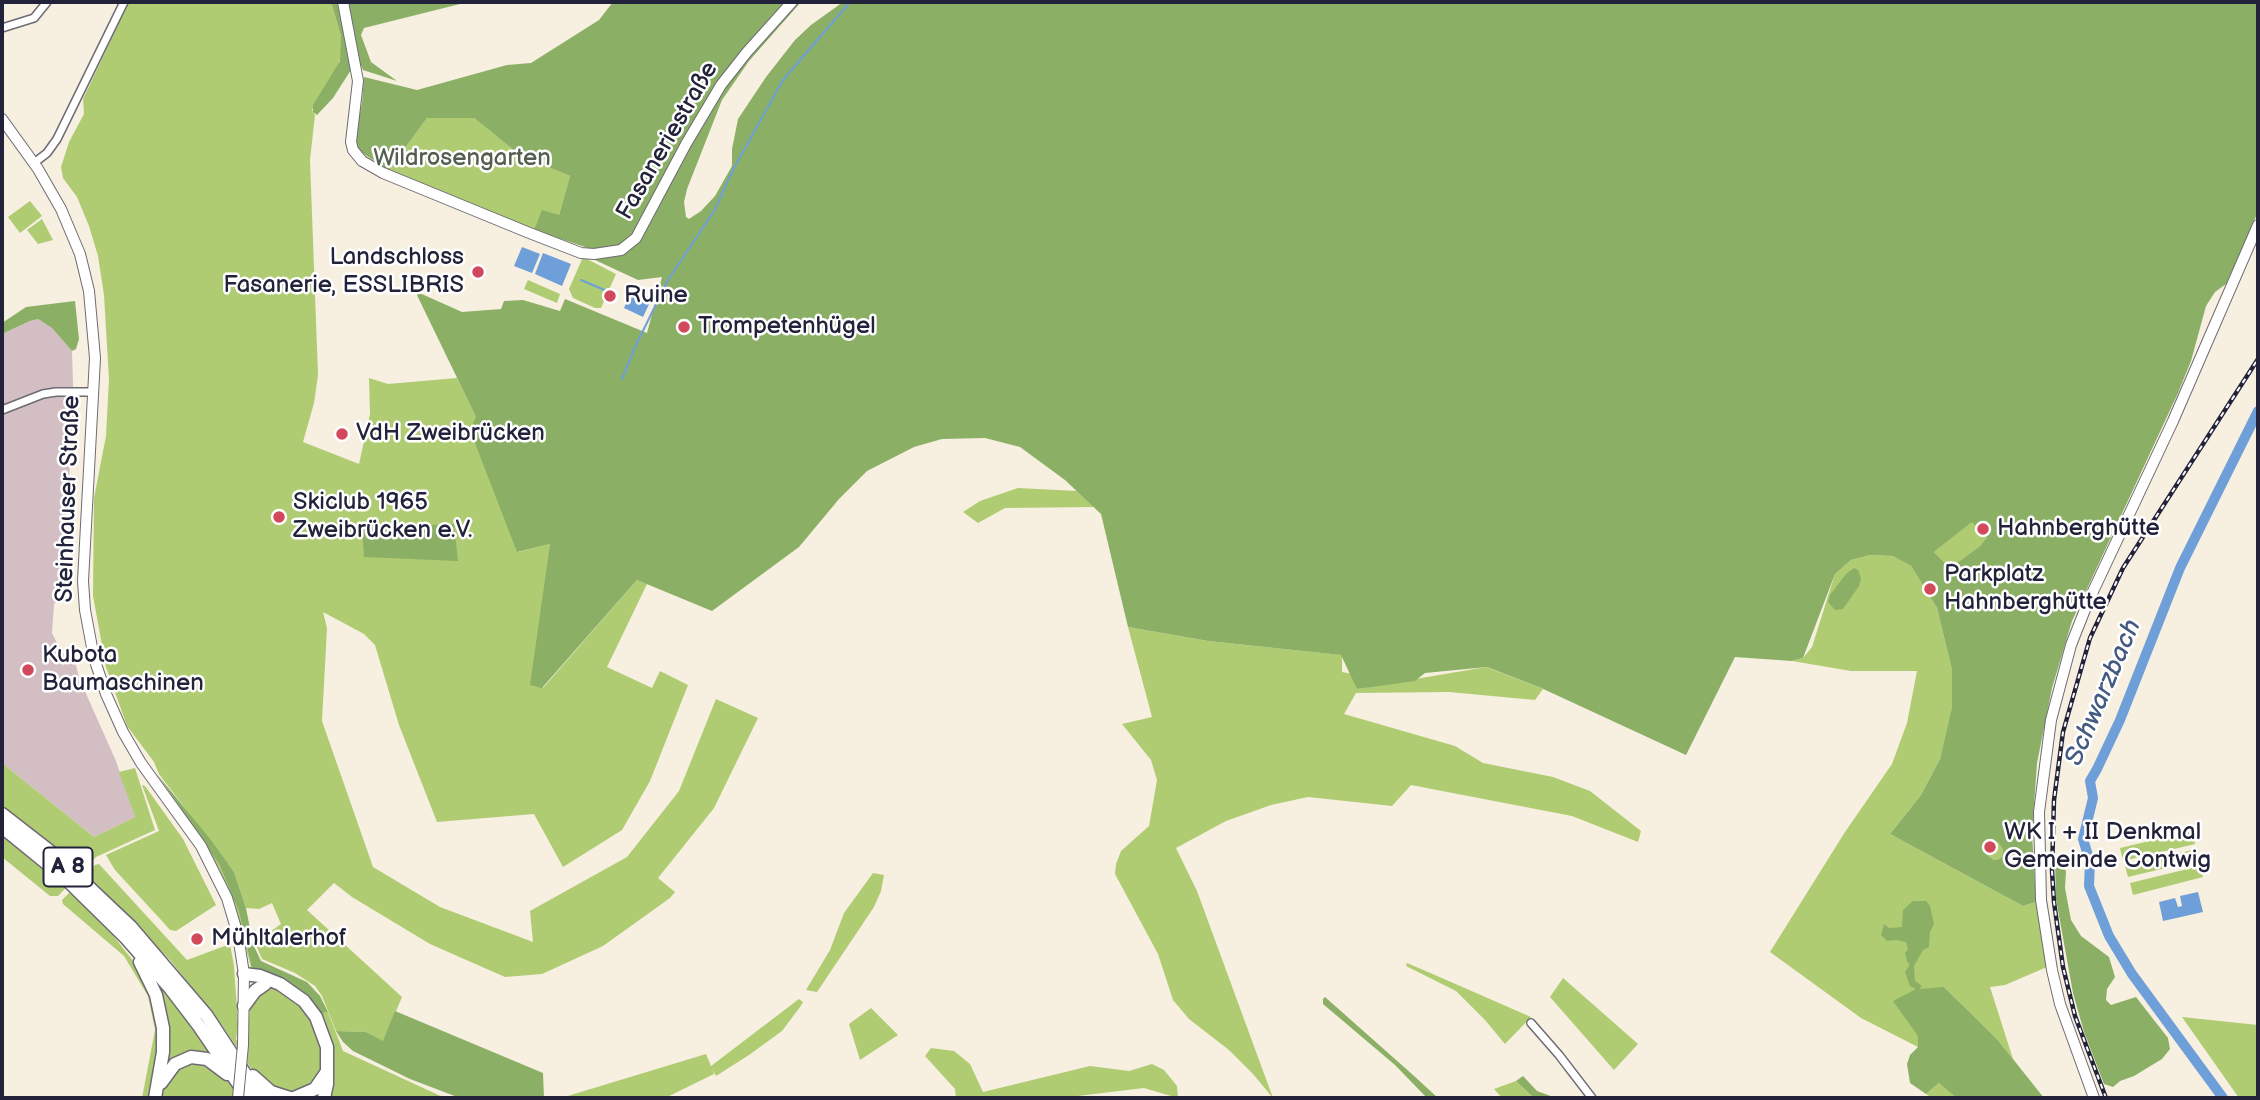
<!DOCTYPE html>
<meta charset="utf-8">
<style>
body{margin:0}
#map{position:relative;width:2260px;height:1100px;overflow:hidden;background:#f7efdf;font-family:"Balsamiq Sans",sans-serif}
canvas{display:block}
.frame{position:absolute;inset:0;border:4px solid #22223b;pointer-events:none}
</style>
<div id="map">
<canvas width="2260" height="1100"></canvas>
<div class="frame"></div>
</div>
<script>
const c = document.querySelector('canvas').getContext('2d');
c.lineJoin = 'round';
function fillPath(path, color) {
  c.fillStyle = color;
  c.fill(path, 'evenodd');
}
function toPath(rows) {
  const path = new Path2D();
  for (const r of rows) {
    path.moveTo(r[0], r[1]);
    for (let i = 2; i < r.length; i += 2) path.lineTo(r[i], r[i + 1]);
  }
  return path;
}
function trace(path, color, width, dash) {
  c.strokeStyle = color;
  c.lineWidth = width;
  c.lineCap = dash ? 'butt' : 'round';
  c.setLineDash(dash || []);
  c.stroke(path);
}
function label(font, color, halo, rows, align = 'center') {
  c.font = font + ' "Balsamiq Sans",sans-serif';
  c.lineWidth = 5;
  c.setLineDash([]);
  c.textBaseline = 'middle';
  c.strokeStyle = halo;
  c.fillStyle = color;
  for (const [text, x, y, turn = 0] of rows) {
    c.save();
    c.translate(x, y);
    c.rotate((+turn || 0) * Math.PI / 180);
    c.textAlign = isNaN(turn) ? turn : align;
    if (halo) c.strokeText(text, 0, 0);
    c.fillText(text, 0, 0);
    c.restore();
  }
}
fillPath(toPath([
 [38,319,52,328,72,351,74,415,67,505,64,595,54,604,52,633,62,653,74,656,79,678,116,761,135,817,94,837,2,763,2,334,30,321]
]), '#d2bec3');
fillPath(toPath([
 [129,2,331,2,341,36,342,50,338,68,312,110,315,115,310,160,318,375,314,403,303,442,359,464,370,414,369,378,388,384,457,378,476,417,518,552,550,544,543,688,637,580,647,584,607,667,652,688,660,671,688,685,650,781,622,830,563,867,534,814,437,822,399,725,375,645,364,634,323,612,327,628,322,721,373,867,440,907,533,942,530,911,627,857,679,791,716,699,758,718,714,808,658,878,675,892,670,898,603,946,542,974,505,977,430,944,352,897,334,883,307,910,402,997,383,1042,366,1032,336,1031,322,996,315,986,295,973,262,959,255,943,281,924,272,903,259,909,246,908,234,872,159,774,154,762,127,726,106,667,93,596,94,498,106,436,109,379,104,295,98,256,89,226,77,197,63,178,61,167,69,142,84,114,83,99],
 [427,118,474,118,521,156,570,176,559,215,534,230,389,170],
 [30,201,42,216,20,233,8,217],
 [42,219,53,240,38,244,27,230],
 [583,257,616,274,601,308,595,308,573,298,569,289],
 [528,280,560,294,557,303,524,289],
 [1018,488,1077,491,1094,507,1005,508,978,523,963,512,980,501],
 [1973,521,1987,537,1980,546,1950,568,1934,552],
 [1870,555,1894,556,1911,566,1937,608,1952,670,1952,708,1940,759,1921,795,1890,834,2023,906,2036,902,2047,967,2005,985,1990,987,2013,1059,1997,1039,1944,987,1918,1036,1918,1047,1861,1018,1770,952,1845,832,1892,764,1907,723,1917,671,1851,671,1792,661,1803,658,1812,647,1835,574,1851,560],
 [1128,627,1208,641,1342,655,1342,672,1352,674,1357,689,1486,667,1539,687,1543,689,1535,700,1449,692,1356,693,1344,714,1455,746,1483,763,1553,777,1590,791,1641,831,1638,842,1572,816,1411,785,1392,806,1308,797,1271,805,1226,821,1176,848,1197,891,1273,1098,1253,1074,1229,1050,1189,1019,1173,1000,1158,954,1115,874,1116,864,1121,851,1149,826,1157,780,1151,760,1122,724,1152,717],
 [2,763,94,837,135,817,119,772,135,768,155,830,96,857,58,896,50,896,2,857],
 [157,777,206,842,219,864,239,912,251,965,286,982,302,992,322,1013,328,1012,343,1051,445,1098,327,1098,332,1043,321,1015,251,968,235,904,219,869,205,844],
 [142,785,145,786,183,839,216,905,176,931,170,930,162,921,115,870,106,855,159,831],
 [2192,831,2195,844,2123,861,2120,848],
 [1993,841,1998,842,2003,850,2002,856,1999,859,1994,860,1986,854],
 [2196,849,2199,860,2128,877,2125,866],
 [99,864,187,960,230,944,234,966,238,1025,236,1039,247,1055,249,1046,246,1043,251,1001,268,988,276,988,292,997,315,1022,325,1061,312,1088,283,1095,254,1073,222,1025,170,960,86,875,95,865],
 [2200,866,2203,877,2133,895,2130,883],
 [873,873,884,875,881,891,874,907,817,992,806,990,830,950,844,913],
 [70,892,112,934,144,975,162,1037,152,1098,142,1098,155,1030,148,996,124,956,63,904,62,900],
 [1407,963,1428,972,1531,1017,1505,1044,1485,1020,1456,991,1406,966],
 [1563,978,1638,1044,1614,1070,1550,997],
 [155,980,191,1024,213,1056,204,1055,165,1070],
 [799,999,803,1002,800,1007,782,1031,749,1055,716,1076,712,1069,714,1074,665,1098,561,1098,706,1054,711,1066],
 [871,1008,898,1035,860,1060,849,1024],
 [2182,1017,2258,1025,2258,1098,2239,1098],
 [931,1048,954,1051,970,1064,983,1092,1090,1066,1129,1071,1152,1064,1164,1070,1177,1086,1178,1098,1144,1088,1061,1098,956,1098,955,1089,925,1056],
 [195,1059,225,1076,240,1098,233,1096,232,1098,159,1098,171,1070],
 [1516,1081,1534,1098,1502,1098,1494,1089],
 [1939,1083,1957,1096,1957,1098,1932,1098,1926,1094]
]), '#afcc73');
fillPath(toPath([
 [331,2,468,2,364,28,361,35,371,62,397,81,363,70,358,59,333,98,317,115,313,112,313,105,340,61,341,36],
 [613,2,801,2,749,61,722,100,687,189,684,202,686,217,689,219,701,211,715,196,732,166,732,149,738,119,766,77,795,40,811,25,843,2,2258,2,2258,212,2226,284,2215,292,2206,306,2191,361,2178,393,2072,621,2052,688,2037,763,2032,833,2036,902,2023,906,1890,834,1921,795,1940,759,1952,707,1952,670,1937,608,1911,566,1893,556,1870,555,1851,560,1835,574,1803,658,1792,661,1735,657,1686,755,1539,687,1487,667,1425,673,1415,681,1357,689,1341,655,1208,641,1128,627,1101,514,1065,480,1020,447,985,438,942,439,914,447,867,471,839,499,799,547,712,611,637,580,542,688,530,685,550,544,517,552,470,430,476,417,415,291,462,312,501,309,504,301,523,300,560,311,565,299,647,333,662,277,638,280,595,260,591,249,534,230,542,210,559,215,570,176,521,156,474,118,427,118,389,170,359,151,355,139,362,103,364,77,417,90,507,65,531,63,599,20],
 [1972,522,1987,537,1980,546,1950,568,1934,552],
 [1992,841,1998,842,2003,850,2002,856,1999,859,1994,860,1986,854],
 [75,301,79,339,76,349,72,351,52,328,38,319,30,321,2,334,2,323,26,307],
 [454,524,458,561,364,557,362,528],
 [1854,568,1858,570,1861,578,1859,586,1843,609,1835,610,1828,602,1830,595,1846,574],
 [157,774,211,840,234,872,246,908,253,944,261,961,307,982,320,996,328,1012,322,1013,302,992,286,982,254,969,251,965,239,912,219,864],
 [2057,857,2066,871,2065,888,2071,920,2081,936,2109,957,2115,977,2107,989,2106,1000,2111,1005,2136,997,2168,1038,2170,1049,2162,1059,2134,1076,2120,1081,2113,1087,2104,1084,2084,1032,2073,993,2056,899,2055,861],
 [1913,901,1926,901,1930,906,1934,924,1930,932,1929,947,1923,950,1914,966,1915,981,1922,986,1919,989,1944,987,1997,1039,2044,1098,1957,1098,1939,1083,1926,1094,1910,1083,1907,1064,1910,1055,1918,1047,1918,1036,1893,1001,1916,989,1910,986,1905,972,1910,964,1907,962,1905,953,1908,949,1906,942,1896,940,1887,941,1881,935,1884,924,1889,928,1902,927,1903,910],
 [1325,997,1413,1075,1438,1098,1427,1098,1395,1065,1323,1004,1323,999],
 [395,1011,543,1073,544,1098,460,1098,410,1079,353,1051,343,1042,336,1031,366,1032,383,1041],
 [1523,1076,1537,1091,1556,1098,1534,1098,1516,1081]
]), '#8bb065');
fillPath(toPath([
 [522,247,540,254,532,273,514,266],
 [543,253,571,264,562,286,535,274],
 [632,290,652,298,643,317,624,308],
 [2198,892,2203,912,2163,921,2159,902,2175,898,2178,907,2182,906,2180,896]
]), '#6e9fd8');
trace(toPath([
 [581,280,614,294],
 [622,379,635,347,668,280,714,211,734,168,783,80,850,2]
]), '#6e9fd8', 2);
trace(toPath([
 [2223,1098,2132,974,2109,936,2089,886,2090,862,2083,839,2093,798,2090,781,2097,769,2120,720,2180,568,2258,411]
]), '#6e9fd8', 10);
const street = toPath([
 [2,28,34,18,47,2],
 [34,163,47,153,57,139,124,2],
 [2,410,43,394,56,392,94,392],
 [1531,1023,1559,1055,1592,1098]
]);
const secondary = toPath([
 [343,2,358,81,351,142,353,150,362,161,383,173,527,232,581,253,594,254,621,250,636,238,686,144,721,85,747,52,792,2],
 [2,119,38,169,61,209,80,254,89,291,95,358,83,581,85,610,94,658,106,694,123,732,141,763,201,846,227,898,238,935,244,974,243,1045],
 [2094,1098,2060,1004,2052,970,2041,900,2039,812,2051,720,2071,645,2088,602,2173,421,2258,225]
]);
const highway = toPath([
 [2,814,56,856,130,926,207,1016,261,1098],
 [2,827,66,879,126,938,170,988,199,1026,248,1098],
 [140,962,156,995,163,1028,163,1052,155,1098],
 [244,974,260,976,280,984,304,1001,316,1017,327,1047,327,1084,324,1098],
 [244,1006,255,991,265,984],
 [253,1076,271,1092,290,1098],
 [161,1083,175,1064,191,1057,207,1059,227,1074],
 [294,1098,315,1089,326,1073]
]);
trace(street, '#6d6a74', 10);
trace(secondary, '#6d6a74', 12);
trace(highway, '#6d6a74', 15);
trace(street, '#fff', 7);
trace(secondary, '#fff', 10);
trace(highway, '#fff', 12);
const rail = toPath([
 [2106,1098,2075,1016,2063,967,2054,902,2052,871,2054,800,2063,732,2090,638,2123,568,2258,359]
]);
trace(rail, '#22223b', 4.5);
trace(rail, '#fff', 2, [5]);
const secondaryBridge = toPath([
 [238,1098,243,1045]
]);
trace(secondaryBridge, '#6d6a74', 12, []);
trace(secondaryBridge, '#fff', 10);
for (const [x, y, r, color] of [
 [478,272,7,"#d1495b"],
 [610,296,7,"#d1495b"],
 [684,327,7,"#d1495b"],
 [342,434,7,"#d1495b"],
 [279,517,7,"#d1495b"],
 [1983,529,7,"#d1495b"],
 [1930,589,7,"#d1495b"],
 [28,670,7,"#d1495b"],
 [1990,847,7,"#d1495b"],
 [197,939,7,"#d1495b"]
]) {
  const dot = new Path2D();
  dot.arc(x, y, r, 0, 2 * Math.PI);
  c.fillStyle = color;
  c.fill(dot);
  trace(dot, '#fff', 2.5);
}
for (const [x, y, w] of [
 [68,867,49]
]) {
  const box = new Path2D();
  box.roundRect(x - w / 2, y - 19.5, w, 39, 5);
  c.fillStyle = '#fff';
  c.fill(box);
  trace(box, '#22223b', 2);
}
label('bold 23px', '#22223b', null, [
 ["A 8",68,867]
]);
label('24px', '#22223b', '#fff', [
 ["Fasaneriestraße",668,141,-60],
 ["Steinhauser Straße",69,499,-88]
]);
label('24px', '#535e4f', '#fff', [
 ["Wildrosengarten",462,159]
]);
label('24px', '#22223b', '#fff', [
 ["Landschloss",464,258,"right"],
 ["Fasanerie, ESSLIBRIS",464,286,"right"],
 ["Ruine",624,296],
 ["Trompetenhügel",698,327],
 ["VdH Zweibrücken",356,434],
 ["Skiclub 1965",293,503],
 ["Zweibrücken e.V.",293,531],
 ["Hahnberghütte",1997,529],
 ["Parkplatz",1944,575],
 ["Hahnberghütte",1944,603],
 ["Kubota",42,656],
 ["Baumaschinen",42,684],
 ["WK I + II Denkmal",2004,833],
 ["Gemeinde Contwig",2004,861],
 ["Mühltalerhof",211,939]
], 'left');
label('italic 26px', '#445a82', '#fff', [
 ["Schwarzbach",2104,693,-67]
]);
</script>
